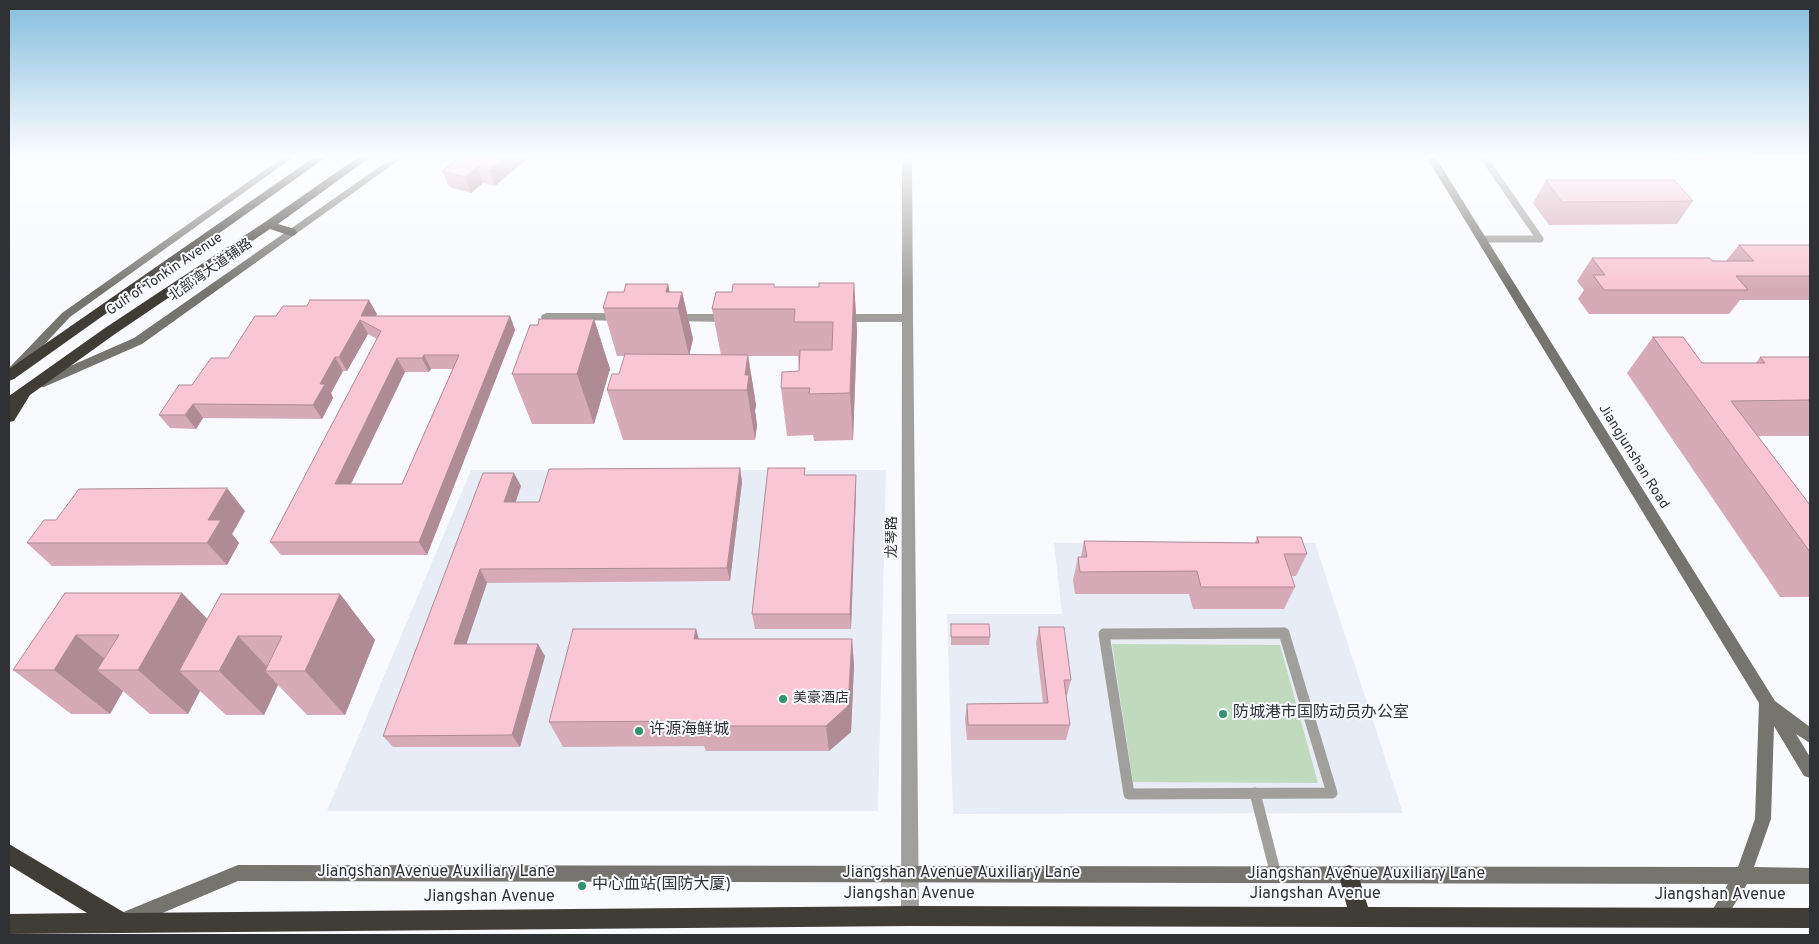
<!DOCTYPE html>
<meta charset="utf-8">
<style>
body{margin:0}
#map{position:relative;width:1819px;height:944px;overflow:hidden;background:#f9fafe;font-family:Overpass,sans-serif}
canvas{display:block}
.frame{position:absolute;inset:0;border:10px solid #303134;pointer-events:none}
</style>
<div id="map">
<canvas width="1819" height="944"></canvas>
<div class="frame"></div>
</div>
<script>
const c = document.querySelector('canvas').getContext('2d');
c.lineJoin = 'round';
function fillPath(path, color) {
  c.fillStyle = color;
  c.fill(path, 'evenodd');
}
function toPath(rows) {
  const path = new Path2D();
  for (const r of rows) {
    path.moveTo(r[0], r[1]);
    for (let i = 2; i < r.length; i += 2) path.lineTo(r[i], r[i + 1]);
  }
  return path;
}
function trace(path, color, width, dash) {
  c.strokeStyle = color;
  c.lineWidth = width;
  c.lineCap = dash ? 'butt' : 'round';
  c.setLineDash(dash || []);
  c.stroke(path);
}
function label(font, color, halo, rows, align = 'center') {
  c.font = font + ' Overpass,"Noto Sans SC",sans-serif';
  c.lineWidth = 4;
  c.setLineDash([]);
  c.textBaseline = 'middle';
  c.strokeStyle = halo;
  c.fillStyle = color;
  for (const [text, x, y, turn = 0] of rows) {
    c.save();
    c.translate(x, y);
    c.rotate((+turn || 0) * Math.PI / 180);
    c.textAlign = isNaN(turn) ? turn : align;
    if (halo) c.strokeText(text, 0, 0);
    c.fillText(text, 0, 0);
    c.restore();
  }
}
fillPath(toPath([
 [471,470,886,470,878,811,327,811],
 [1054,543,1315,543,1403,813,953,814,947,614,1062,614]
]), '#e8ecf5');
fillPath(toPath([
 [1112,644,1280,645,1318,783,1133,782]
]), '#bfdabd');
trace(toPath([
 [1484,158,1540,239],
 [1481,239,1540,239]
]), '#a19f9c', 7);
trace(toPath([
 [1284,633,1332,793,1129,794,1104,634,1284,633],
 [1255,793,1276,875]
]), '#a19f9c', 11);
fillPath(toPath([
 [902,158,912,158,913,318,919,916,916,922,910,925,904,922,901,916,902,322,841,322,836,318,841,314,902,314,902,158],
 [546,313,621,313,626,317,621,321,542,319,541,317,542,315,546,313],
 [671,314,731,314,736,318,731,322,667,321,666,318,667,315,671,314]
]), '#a19f9c');
fillPath(toPath([
 [282,158,292,158,70,317,13,378,9,379,9,368,62,313,282,158],
 [392,158,402,158,142,344,44,387,36,387,34,384,36,381,134,338,392,158],
 [1427,158,1436,158,1775,701,1810,727,1810,743,1796,734,1810,757,1810,778,1804,776,1774,726,1771,819,1754,867,1810,868,1810,884,1747,884,1723,923,1717,926,1711,923,1708,917,1728,884,238,881,127,928,121,925,118,919,121,913,238,865,1738,867,1755,819,1759,703,1427,158]
]), '#76746f');
fillPath(toPath([
 [313,158,325,158,14,379,9,381,9,369,313,158],
 [357,158,369,158,278,224,295,229,297,232,295,235,291,236,270,229,115,334,30,395,14,421,9,422,9,396,105,328,265,222,357,158],
 [9,844,125,913,910,906,1347,907,1339,875,1342,868,1349,865,1356,868,1368,907,1810,908,1810,928,910,926,9,934,9,914,87,913,9,865,9,844]
]), '#403c36');
fillPath(toPath([
 [459,158,528,158,495,186,483,183,471,193,449,187,442,171],
 [1511,158,1624,158,1623,159,1512,159],
 [1665,158,1810,158,1810,159,1667,160],
 [1546,180,1693,201,1677,224,1549,225,1533,203],
 [1739,245,1810,245,1810,300,1740,300,1729,314,1589,314,1578,299,1584,290,1577,281,1592,258,1726,261],
 [854,283,857,331,853,440,814,441,813,435,787,436,781,388,799,371,798,356,748,356,756,405,755,411,757,425,755,440,623,440,607,390,619,374,625,356,617,356,603,308,624,292,668,284,669,292,682,292,693,339,689,355,721,355,712,309,732,292,775,287,819,287],
 [377,314,376,316,510,316,515,330,427,555,281,555,270,542,377,339,368,334,347,371,343,371,331,393,333,398,322,419,203,418,196,429,170,428,159,415,192,385,228,358],
 [431,369,453,369,402,484,351,484,405,372,429,372],
 [594,319,610,369,594,424,532,424,512,374],
 [1653,337,1702,363,1756,363,1760,357,1810,357,1810,436,1758,436,1810,505,1810,597,1780,597,1627,373],
 [740,468,742,482,730,581,487,583,466,644,545,656,520,747,393,747,383,736,521,486,515,502,539,502],
 [806,475,856,491,851,629,755,629,752,614],
 [245,511,232,534,239,543,227,565,52,566,27,543,56,520],
 [1257,537,1307,554,1296,576,1291,576,1295,587,1284,609,1193,609,1189,594,1075,594,1073,580,1078,557,1081,557,1084,541,1255,543],
 [65,593,182,593,207,619,340,594,375,640,345,715,307,715,278,685,264,715,226,715,200,691,188,714,150,714,123,691,110,714,71,714,13,670],
 [951,624,990,637,989,645,951,645],
 [1039,627,1071,680,1067,695,1066,695,1070,725,1066,740,967,740,965,719,967,704,1043,703,1036,643],
 [699,639,852,639,854,666,851,732,829,751,706,751,704,746,563,747,549,722]
]), '#d6aab7');
fillPath(toPath([
 [504,158,528,158,495,186,489,170],
 [477,167,483,183,471,193,465,177],
 [854,283,857,331,853,440,850,393],
 [668,284,673,308,666,292],
 [682,292,693,339,689,356,678,308],
 [369,300,377,314,371,325,361,316],
 [510,316,515,330,427,555,419,542],
 [594,319,610,369,594,424,577,374],
 [360,320,368,334,347,371,339,357],
 [424,355,431,369,429,372,422,358],
 [748,355,756,405,755,411,757,425,755,440,747,390,745,375],
 [335,357,343,371,331,393,333,398,322,419,313,405,320,384],
 [397,358,405,372,344,498,335,484],
 [193,404,203,418,196,429,185,415],
 [740,468,742,482,730,581,727,568],
 [514,473,521,486,511,516,504,502],
 [856,475,856,491,851,629,850,614],
 [227,488,245,511,232,534,239,543,227,565,207,543,208,520],
 [480,569,487,583,462,657,454,644],
 [182,593,227,639,179,671,200,691,188,714,138,670],
 [340,594,375,640,345,715,305,671],
 [696,629,704,656,694,639],
 [76,635,118,670,97,670,123,691,110,714,54,670],
 [238,636,271,671,265,671,278,685,264,715,219,671],
 [852,639,854,666,851,732,829,751,826,726],
 [538,644,545,656,520,747,512,735]
]), '#ae8b95');
const building = toPath([
 [459,158,504,158,489,170,477,167,465,177,442,171,459,158],
 [1546,180,1674,180,1693,201,1562,202,1546,180],
 [1739,245,1810,245,1810,276,1736,276,1748,290,1604,290,1593,275,1605,275,1592,258,1709,258,1713,261,1754,261,1739,245],
 [819,283,854,283,850,393,809,394,810,388,781,388,782,372,799,371,800,350,832,350,833,322,794,322,795,309,712,309,716,292,732,292,733,284,774,284,774,287,819,287,819,283],
 [626,284,668,284,666,292,682,292,678,308,603,308,608,292,624,292,626,284],
 [310,300,369,300,361,316,510,316,419,542,270,542,381,331,360,320,339,357,335,357,320,384,325,384,313,405,193,404,185,415,159,415,179,385,192,385,211,358,228,358,255,316,276,316,283,306,307,306,310,300],
 [424,355,459,355,402,484,335,484,397,358,422,358,424,355],
 [539,319,594,319,577,374,512,374,530,325,538,325,539,319],
 [1653,337,1683,337,1702,363,1765,363,1760,357,1810,357,1810,400,1731,401,1810,505,1810,552,1653,337],
 [625,354,748,355,745,375,749,375,747,390,607,390,612,374,619,374,625,354],
 [740,468,727,568,480,569,454,644,538,644,512,735,383,736,483,473,514,473,504,502,539,502,549,469,740,468],
 [768,468,805,468,804,475,856,475,850,614,752,614,768,468],
 [227,488,208,520,221,520,207,543,27,543,44,520,56,520,79,489,227,488],
 [1257,537,1301,537,1307,554,1284,554,1295,587,1201,587,1197,571,1080,572,1078,557,1087,557,1084,541,1259,543,1257,537],
 [65,593,182,593,138,670,97,670,119,635,76,635,54,670,13,670,65,593],
 [221,594,340,594,305,671,265,671,282,636,238,636,219,671,179,671,221,594],
 [951,624,989,624,990,637,951,637,951,624],
 [1039,627,1064,627,1071,680,1064,680,1070,725,968,725,967,704,1048,703,1039,627],
 [573,629,696,629,694,639,852,639,848,706,826,726,697,726,698,721,549,722,573,629]
]);
fillPath(building, '#f9c6d5');
trace(building, '#ae8b95', 1);
const sky = c.createLinearGradient(0, 0, 0, 290);
sky.addColorStop(0, '#84bdde');
sky.addColorStop(0.54, '#fcfdff');
sky.addColorStop(1, '#fcfdff00');
c.fillStyle = sky;
c.fillRect(0, 0, 1819, 290);
for (const [x, y, r, color] of [
 [783,699,5,"#32946e"],
 [1223,714,5,"#32946e"],
 [639,731,5,"#32946e"],
 [582,886,5,"#32946e"]
]) {
  const dot = new Path2D();
  dot.arc(x, y, r, 0, 2 * Math.PI);
  c.fillStyle = color;
  c.fill(dot);
  trace(dot, '#f9fafe', 2);
}
label('14px', '#303134', '#f9fafe', [
 ["北部湾大道辅路",211,271,-35],
 ["Gulf of Tonkin Avenue",165,275,-34],
 ["Jiangjunshan Road",1633,457,58],
 ["龙琴路",893,537,-90]
]);
label('14px', '#303134', '#f9fafe', [
 ["美豪酒店",793,699]
], 'left');
label('16px', '#303134', '#f9fafe', [
 ["防城港市国防动员办公室",1233,714],
 ["许源海鲜城",649,731],
 ["中心血站(国防大厦)",592,886]
], 'left');
label('16px', '#303134', '#f9fafe', [
 ["Jiangshan Avenue Auxiliary Lane",436,873],
 ["Jiangshan Avenue Auxiliary Lane",961,874],
 ["Jiangshan Avenue Auxiliary Lane",1366,875],
 ["Jiangshan Avenue",909,895],
 ["Jiangshan Avenue",1315,895],
 ["Jiangshan Avenue",1720,896],
 ["Jiangshan Avenue",489,898]
]);
</script>
